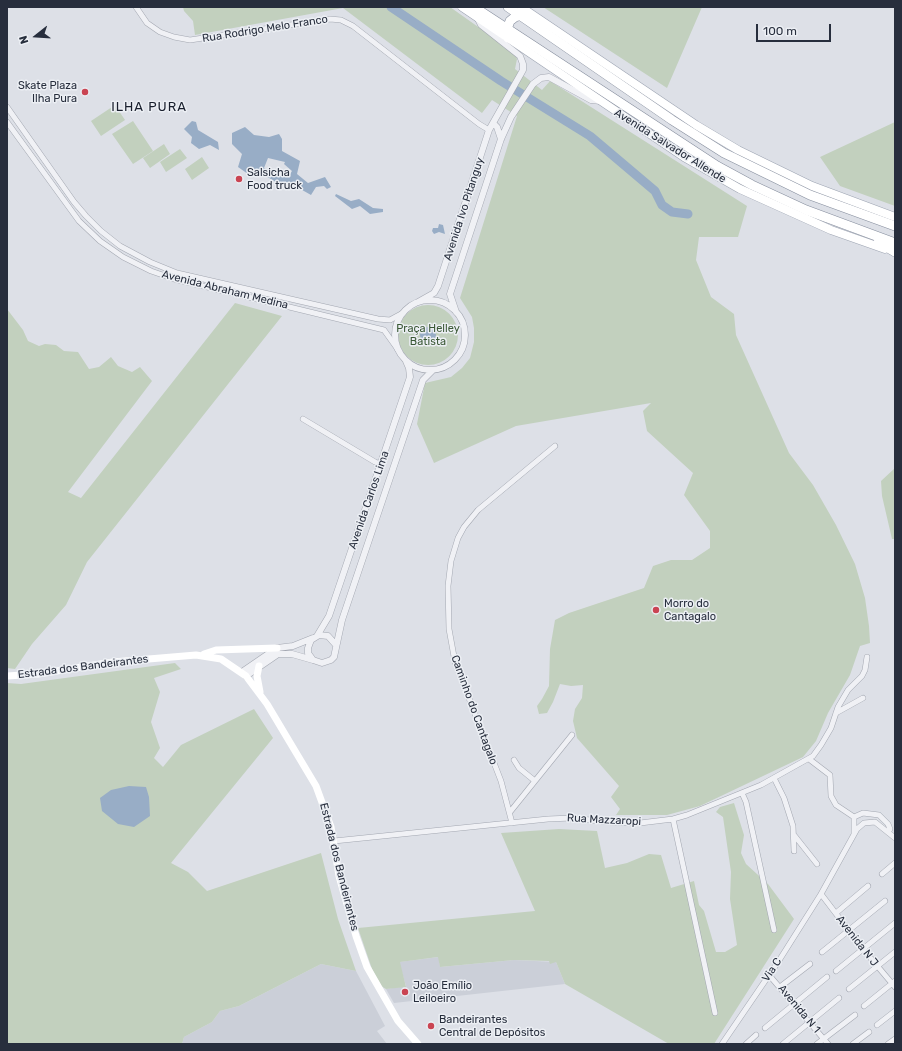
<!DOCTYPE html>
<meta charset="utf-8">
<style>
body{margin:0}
#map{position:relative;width:902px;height:1051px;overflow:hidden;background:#dde0e7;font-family:Rubik,sans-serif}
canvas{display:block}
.frame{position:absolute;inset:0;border:8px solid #272e3d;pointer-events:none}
.north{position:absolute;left:16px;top:16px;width:40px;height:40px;-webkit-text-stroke:3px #eceff4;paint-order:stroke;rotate:253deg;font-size:11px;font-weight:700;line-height:16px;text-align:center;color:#272e3d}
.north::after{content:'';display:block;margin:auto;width:14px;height:18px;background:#272e3d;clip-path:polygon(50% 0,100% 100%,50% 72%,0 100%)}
.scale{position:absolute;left:756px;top:24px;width:75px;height:18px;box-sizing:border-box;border:2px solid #272e3d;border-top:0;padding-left:5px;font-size:12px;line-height:14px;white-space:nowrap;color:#272e3d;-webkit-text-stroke:3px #eceff4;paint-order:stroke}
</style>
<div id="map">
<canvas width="902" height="1051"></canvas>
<div class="frame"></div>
<div class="north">N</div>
<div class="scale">100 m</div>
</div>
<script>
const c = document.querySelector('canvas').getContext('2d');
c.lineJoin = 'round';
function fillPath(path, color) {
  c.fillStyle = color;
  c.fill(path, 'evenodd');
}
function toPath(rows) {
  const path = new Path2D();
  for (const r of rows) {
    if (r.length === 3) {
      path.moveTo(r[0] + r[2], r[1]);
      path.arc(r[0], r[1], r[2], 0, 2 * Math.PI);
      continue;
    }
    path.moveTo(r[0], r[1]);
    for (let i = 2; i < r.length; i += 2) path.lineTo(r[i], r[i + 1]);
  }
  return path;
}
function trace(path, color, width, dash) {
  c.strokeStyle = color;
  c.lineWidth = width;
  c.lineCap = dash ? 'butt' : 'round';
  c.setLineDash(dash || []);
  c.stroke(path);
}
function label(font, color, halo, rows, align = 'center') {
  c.font = font + ' Rubik,sans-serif';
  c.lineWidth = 3;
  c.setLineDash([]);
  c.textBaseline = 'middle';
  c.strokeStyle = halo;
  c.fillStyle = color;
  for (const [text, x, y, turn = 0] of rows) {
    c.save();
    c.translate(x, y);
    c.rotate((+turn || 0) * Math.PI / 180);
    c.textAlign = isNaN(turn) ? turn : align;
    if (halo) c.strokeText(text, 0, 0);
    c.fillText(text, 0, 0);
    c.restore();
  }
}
fillPath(toPath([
 [439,957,440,967,514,960,556,962,565,984,394,1003,386,989,406,986,399,962],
 [321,964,356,971,385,1026,377,1031,387,1044,182,1044,184,1037,212,1022,220,1011,239,1006]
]), '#cbcfd8');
fillPath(toPath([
 [183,7,450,7,515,53,517,59,515,69,542,90,550,81,747,206,738,237,699,237,696,260,711,297,734,314,736,335,789,453,813,485,836,525,855,564,865,598,869,626,870,643,860,646,850,675,828,713,816,741,803,757,700,806,667,815,616,815,620,809,611,797,619,786,577,738,573,721,575,709,582,698,583,685,571,686,560,684,553,702,547,713,539,714,537,706,542,699,549,686,550,649,555,620,569,613,644,588,653,566,671,560,692,560,710,548,710,531,684,495,693,473,647,431,643,411,651,403,516,426,434,463,417,424,425,383,451,377,462,368,470,358,474,342,474,328,472,317,460,298,517,116,492,100,482,113,343,8,195,35,193,21,184,11],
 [543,7,702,7,667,88],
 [115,105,125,120,101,136,91,121],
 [133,121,153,151,133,164,112,134],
 [895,122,895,206,840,186,820,157],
 [164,144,170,154,150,168,143,158],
 [180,149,187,158,166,172,160,162],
 [202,157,209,168,192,180,185,169],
 [235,303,282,316,87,562,66,605,32,644,15,669,7,668,7,309,23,330,28,341,39,346,45,344,56,345,64,351,78,352,89,369,99,367,111,357,118,366,132,372,140,367,152,381,68,492,81,498],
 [428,335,30],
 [895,468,895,539,892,539,882,496,881,481],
 [175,663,181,669,154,678,160,692,151,722,160,748,154,758,163,767,181,745,254,709,273,738,171,863,188,872,207,891,321,853,338,919,356,971,321,964,239,1006,220,1011,212,1022,184,1037,182,1044,7,1044,7,683,21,684],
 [734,803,744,835,741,853,746,864,768,884,794,919,714,1044,669,1044,565,984,556,962,550,964,549,961,514,960,440,967,438,957,400,962,406,987,386,989,381,986,372,969,358,928,535,911,501,833,559,829,597,831,605,868,627,863,649,854,661,855,671,888,694,881,699,905,704,911,716,952,725,952,737,945,730,899,731,872,723,817,716,812,720,807]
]), '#c2d0be');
fillPath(toPath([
 [192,121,196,122,198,130,218,142,219,150,210,145,199,149,191,143,192,137,184,129],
 [245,127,254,135,269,137,279,134,282,139,282,151,300,161,297,174,308,183,325,177,331,187,327,189,324,186,316,187,311,195,288,182,281,185,259,172,248,174,238,167,242,154,232,144,232,133],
 [268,158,285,162,284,164,292,171,289,176,283,177,264,168],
 [336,194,351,201,359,199,373,208,383,209,383,212,370,214,360,206,352,209,335,196],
 [439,224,443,225,445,234,439,232,434,234,432,231,433,228,438,228],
 [428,335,8],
 [129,786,146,787,149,797,150,816,134,827,118,824,102,811,100,798,111,790]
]), '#98adc6');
trace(toPath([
 [391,7,501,81,590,136,655,191,662,205,672,212,688,214]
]), '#98adc6', 9);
const minor = toPath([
 [136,7,147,23,160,32,174,37,190,40,330,19,341,20,353,26,479,124,489,130],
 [7,107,74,202,86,216,101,231,120,246,150,262,177,273,378,319,390,320,403,313],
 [7,122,79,221,100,241,123,257,151,271,174,279,384,330,399,351],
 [303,419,375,462,381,464],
 [836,713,863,698],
 [809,759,830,775,831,796,836,805,854,817,854,834],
 [514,760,519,768,535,781],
 [774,778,784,798,793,826,794,851],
 [742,793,746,802,774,930],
 [510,812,572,735],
 [854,817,863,813,879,815,888,824,890,829,888,832],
 [673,819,715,1013],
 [512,823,501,781,455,662,449,629,448,586,451,561,458,538,464,527,478,510,555,446],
 [794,835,817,864],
 [334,841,548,819,572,818,609,822,640,823,673,819,687,815,761,785,813,756,821,745,831,728,838,707,848,690,862,676,865,670,867,657],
 [882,874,895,863],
 [821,894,863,949,895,987],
 [836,913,868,886],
 [822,952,885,901],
 [836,971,895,923],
 [769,975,828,1044],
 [780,987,810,964],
 [849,989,895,952],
 [864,1006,895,981],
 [877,1025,895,1011],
 [765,1028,827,977],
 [722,1044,780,959,821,894,857,829,864,823,875,822,895,838],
 [746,1044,756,1035],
 [783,1044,839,998],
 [817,1044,855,1015],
 [853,1044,869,1032],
 [888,1044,895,1039]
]);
const tertiary = toPath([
 [493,123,497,127,501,139],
 [430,335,35],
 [418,302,434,293,438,286,489,130,523,70,523,64,520,56,481,25,477,17],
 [456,312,450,294,501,139,511,117,533,84,541,78,549,77,591,100,601,101],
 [317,636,329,616,410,377,409,368,406,361],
 [336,645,328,636,319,635,311,640,308,648,308,653,313,660,322,663,331,660,334,657,342,620,423,380,432,371],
 [242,672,277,648,293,646,313,638],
 [246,676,278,654,292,654,313,660]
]);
const primary = toPath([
 [462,7,684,157,740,189,831,230,885,249],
 [521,7,696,125,738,150,812,186,895,217]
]);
const trunk = toPath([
 [474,7,717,166,752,185,806,210,895,243],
 [508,7,672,120,724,153,810,195,895,226],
 [508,38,507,29,510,21,515,17,523,15],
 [878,242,895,252]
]);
trace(minor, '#a3a7b1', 6);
trace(tertiary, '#a3a7b1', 7);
trace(primary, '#9da4b2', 9);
trace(trunk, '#858d9d', 10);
trace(minor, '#f0f1f5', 5);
trace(tertiary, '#f0f1f5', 6);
trace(toPath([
 [204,654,216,650,277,648],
 [259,666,257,676,260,692],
 [7,676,38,674,113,662,196,655,221,659,246,676,267,704,316,786,331,827,339,876,356,936,367,967,398,1021,418,1044]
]), '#fff', 7);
trace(primary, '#fff', 8);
trace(trunk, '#fff', 9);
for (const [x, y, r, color] of [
 [85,92,4,"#ca4452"],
 [239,179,4,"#ca4452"],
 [656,610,4,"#ca4452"],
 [405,992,4,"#ca4452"],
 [431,1026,4,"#ca4452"]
]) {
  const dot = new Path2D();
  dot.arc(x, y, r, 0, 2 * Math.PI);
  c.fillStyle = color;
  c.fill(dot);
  trace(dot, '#eceff4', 1.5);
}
label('11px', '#272e3d', '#eceff4', [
 ["Rua Rodrigo Melo Franco",265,29,-9],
 ["Avenida Salvador Allende",670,146,32],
 ["Avenida Ivo Pitanguy",464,209,-72],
 ["Avenida Abraham Medina",225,290,14],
 ["Avenida Carlos Lima",369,500,-71],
 ["Estrada dos Bandeirantes",83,667,-7],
 ["Caminho do Cantagalo",474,710,70],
 ["Rua Mazzaropi",604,820,3],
 ["Estrada dos Bandeirantes",339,867,76],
 ["Avenida N J",857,941,52],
 ["Via C",772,970,-56],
 ["Avenida N 1",799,1009,50]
]);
label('11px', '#272e3d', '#eceff4', [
 ["Skate Plaza",77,86,"right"],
 ["Ilha Pura",77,99,"right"],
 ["Salsicha",247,173],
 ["Food truck",247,186],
 ["Morro do",664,604],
 ["Cantagalo",664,617],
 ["João Emílio",413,986],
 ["Leiloeiro",413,999],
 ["Bandeirantes",439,1020],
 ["Central de Depósitos",439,1033]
], 'left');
label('11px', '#3a5835', '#eceff4', [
 ["Praça Helley",428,329],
 ["Batista",428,342]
]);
c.letterSpacing = '1px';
label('13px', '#191f2d', '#eceff4', [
 ["ILHA PURA",149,107]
]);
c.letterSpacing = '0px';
</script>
